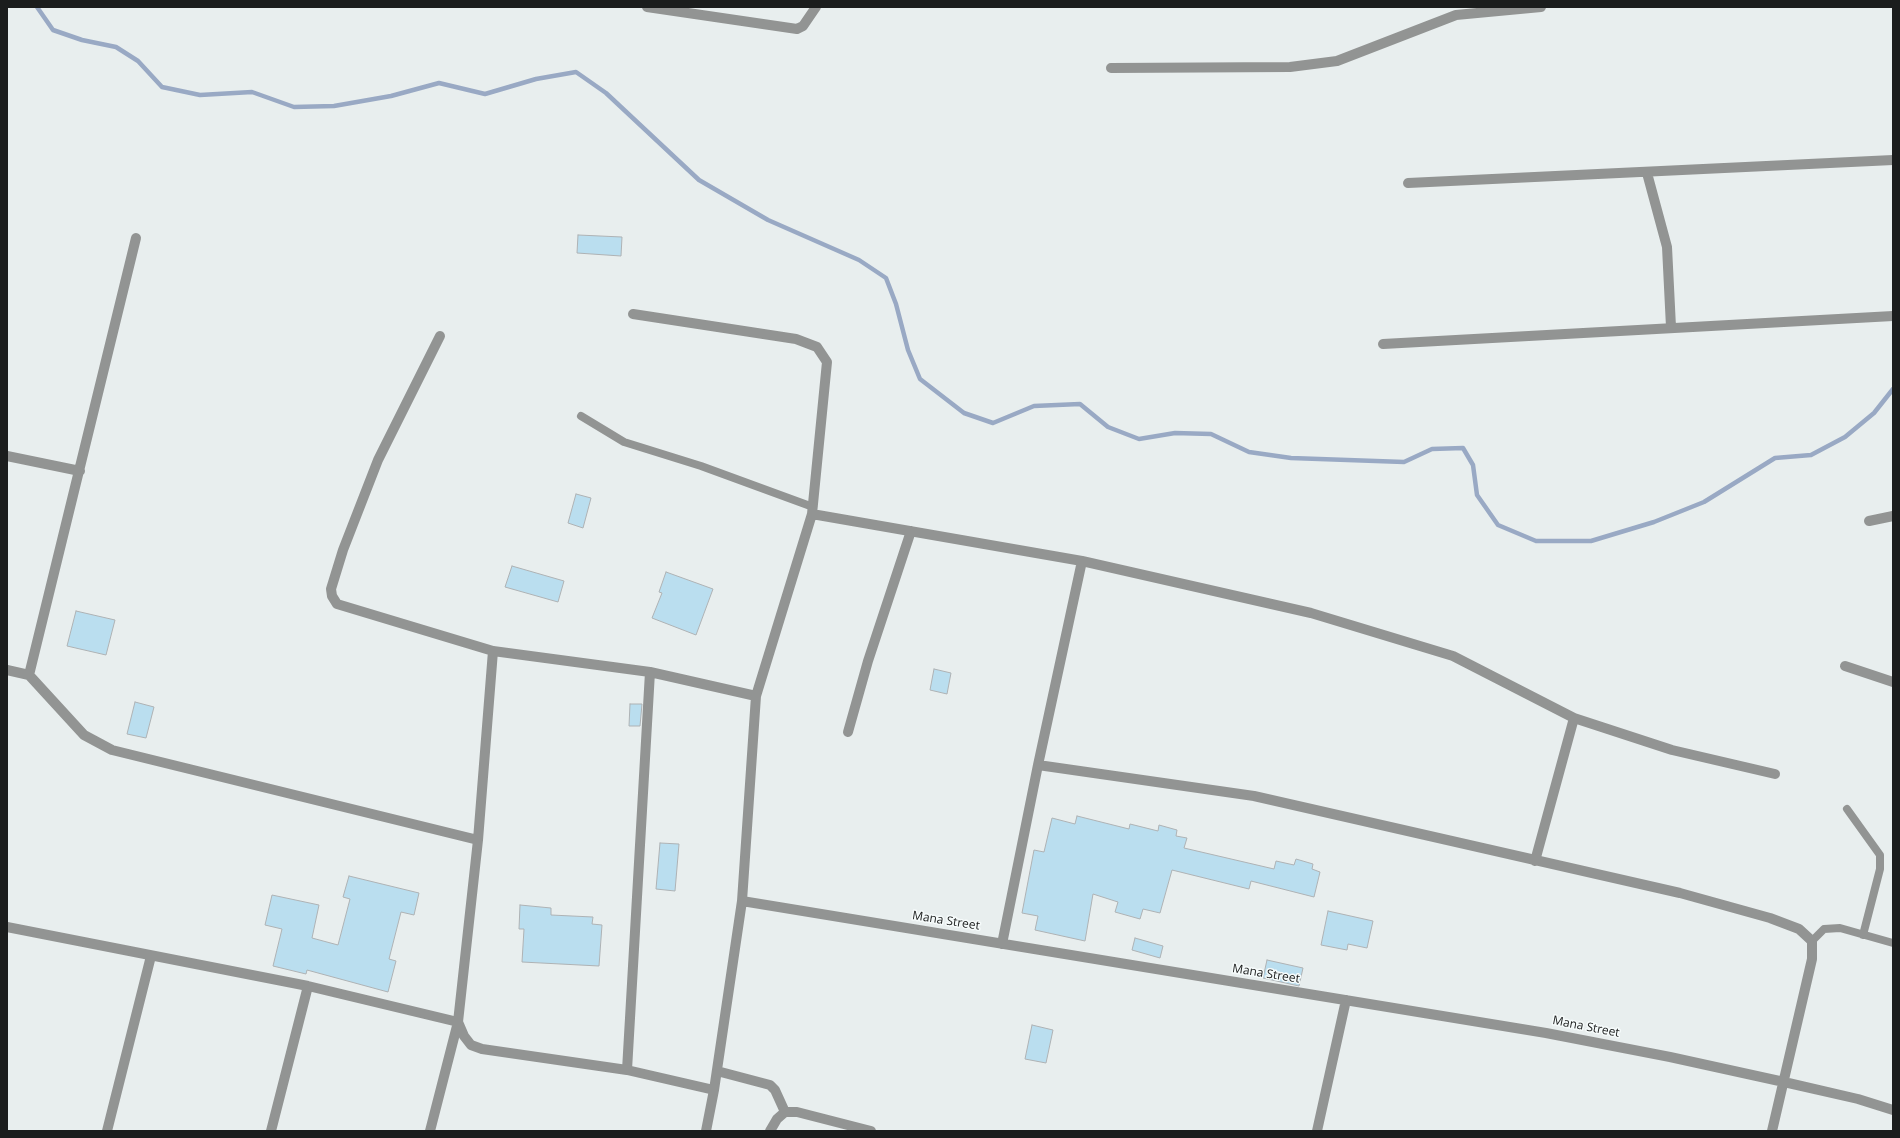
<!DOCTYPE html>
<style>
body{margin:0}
#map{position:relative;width:1900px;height:1138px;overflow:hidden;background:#e8eeee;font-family:"Open Sans",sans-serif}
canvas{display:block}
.frame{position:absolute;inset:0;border:8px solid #1b1d1d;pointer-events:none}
</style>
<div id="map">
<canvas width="1900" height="1138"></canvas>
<div class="frame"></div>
</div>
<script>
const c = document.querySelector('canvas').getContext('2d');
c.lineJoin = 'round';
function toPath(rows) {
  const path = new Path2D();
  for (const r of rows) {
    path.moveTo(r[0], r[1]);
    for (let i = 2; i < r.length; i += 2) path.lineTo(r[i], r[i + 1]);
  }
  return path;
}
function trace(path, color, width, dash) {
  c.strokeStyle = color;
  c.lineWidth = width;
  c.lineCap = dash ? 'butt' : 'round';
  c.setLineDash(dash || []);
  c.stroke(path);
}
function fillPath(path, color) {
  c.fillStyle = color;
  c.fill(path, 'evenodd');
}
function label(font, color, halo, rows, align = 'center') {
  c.font = font + ' "Open Sans",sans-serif';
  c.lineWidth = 3;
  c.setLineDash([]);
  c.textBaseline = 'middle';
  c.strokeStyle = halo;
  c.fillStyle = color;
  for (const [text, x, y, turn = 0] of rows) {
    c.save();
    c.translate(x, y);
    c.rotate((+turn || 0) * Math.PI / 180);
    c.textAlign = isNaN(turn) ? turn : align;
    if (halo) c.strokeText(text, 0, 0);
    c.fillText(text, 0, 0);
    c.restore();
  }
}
trace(toPath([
 [37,7,53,30,82,40,116,47,138,61,162,87,200,95,252,92,294,107,334,106,391,96,439,83,485,94,536,79,576,72,606,93,699,180,768,220,859,260,886,278,896,304,908,350,920,379,964,413,993,423,1034,406,1080,404,1108,427,1139,439,1175,433,1211,434,1249,452,1291,458,1404,462,1432,449,1463,448,1473,465,1477,495,1498,525,1536,541,1591,541,1654,522,1704,502,1775,458,1811,455,1845,437,1874,413,1893,389]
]), '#99a9c4', 4.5);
const building = toPath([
 [578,235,622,237,621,256,577,253,578,235],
 [576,494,591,498,583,528,568,523,576,494],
 [512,566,564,581,558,602,505,587,512,566],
 [666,572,713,589,696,635,652,618,662,593,659,592,666,572],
 [76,611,115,620,106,655,67,646,76,611],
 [934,669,951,673,947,694,930,690,934,669],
 [135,702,154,707,146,738,127,734,135,702],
 [630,704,642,704,640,726,629,726,630,704],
 [1077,816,1129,829,1130,824,1158,831,1159,825,1177,830,1176,836,1187,838,1184,848,1274,869,1276,861,1294,865,1296,859,1313,864,1312,869,1320,872,1314,897,1251,881,1249,889,1172,870,1160,913,1143,909,1140,919,1115,912,1118,902,1093,894,1085,941,1035,930,1038,916,1022,913,1034,850,1044,852,1052,818,1075,824,1077,816],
 [660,843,679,844,675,891,656,889,660,843],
 [349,876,419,893,414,915,401,912,389,959,396,961,388,992,307,970,306,974,273,966,282,929,265,925,272,895,319,905,312,938,338,945,350,899,343,897,349,876],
 [520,905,551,908,551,915,593,917,592,924,602,925,599,966,522,962,524,929,519,929,520,905],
 [1328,911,1373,921,1367,948,1348,944,1347,950,1321,945,1328,911],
 [1135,938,1163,946,1160,958,1132,950,1135,938],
 [1267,960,1303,968,1299,986,1263,978,1267,960],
 [1032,1025,1053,1030,1046,1063,1025,1059,1032,1025]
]);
fillPath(building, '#badeef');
trace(building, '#aeb2b4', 1);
trace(toPath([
 [581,416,624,442,701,466,813,507],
 [1847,809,1880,855,1880,869,1863,935],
 [1812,941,1824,929,1840,928,1893,943]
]), '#929493', 8);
trace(toPath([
 [647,7,797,29,803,26,816,7],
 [1111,68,1290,67,1337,61,1456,15,1541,7],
 [1647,173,1667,247,1671,327],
 [1408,183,1893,160],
 [633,314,796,339,817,347,827,362,812,514,756,696,742,901,714,1090,706,1131],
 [440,336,378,460,343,550,331,589,332,596,337,604,493,651,650,672,756,696],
 [1383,344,1893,316],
 [7,456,80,471],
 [812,514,1082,561,1311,613,1453,656,1574,718,1672,750,1775,774],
 [1869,521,1893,516],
 [1845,666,1893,682],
 [7,670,29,675,84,735,112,750,478,840],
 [29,675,136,238],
 [848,732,868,661,911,531],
 [1038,765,1254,796,1680,893,1770,918,1799,929,1812,941,1812,959,1772,1131],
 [1535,861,1574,718],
 [742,901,1546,1033,1670,1057,1784,1082,1858,1099,1893,1110],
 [7,927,308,986,458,1022,464,1036,471,1045,482,1049,627,1070,714,1090],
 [1002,944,1038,765,1082,561],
 [627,1070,650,672],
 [717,1071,770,1085,775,1090,785,1112],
 [107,1131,151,956],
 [271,1131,308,986],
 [430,1131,458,1022,478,840,493,651],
 [770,1131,777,1119,785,1112,797,1112,871,1131],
 [1317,1131,1346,1000]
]), '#929493', 10);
label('12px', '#1b1d1d', '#f6fbfb', [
 ["Mana Street",946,921,9],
 ["Mana Street",1266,974,9],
 ["Mana Street",1586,1027,11]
]);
</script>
